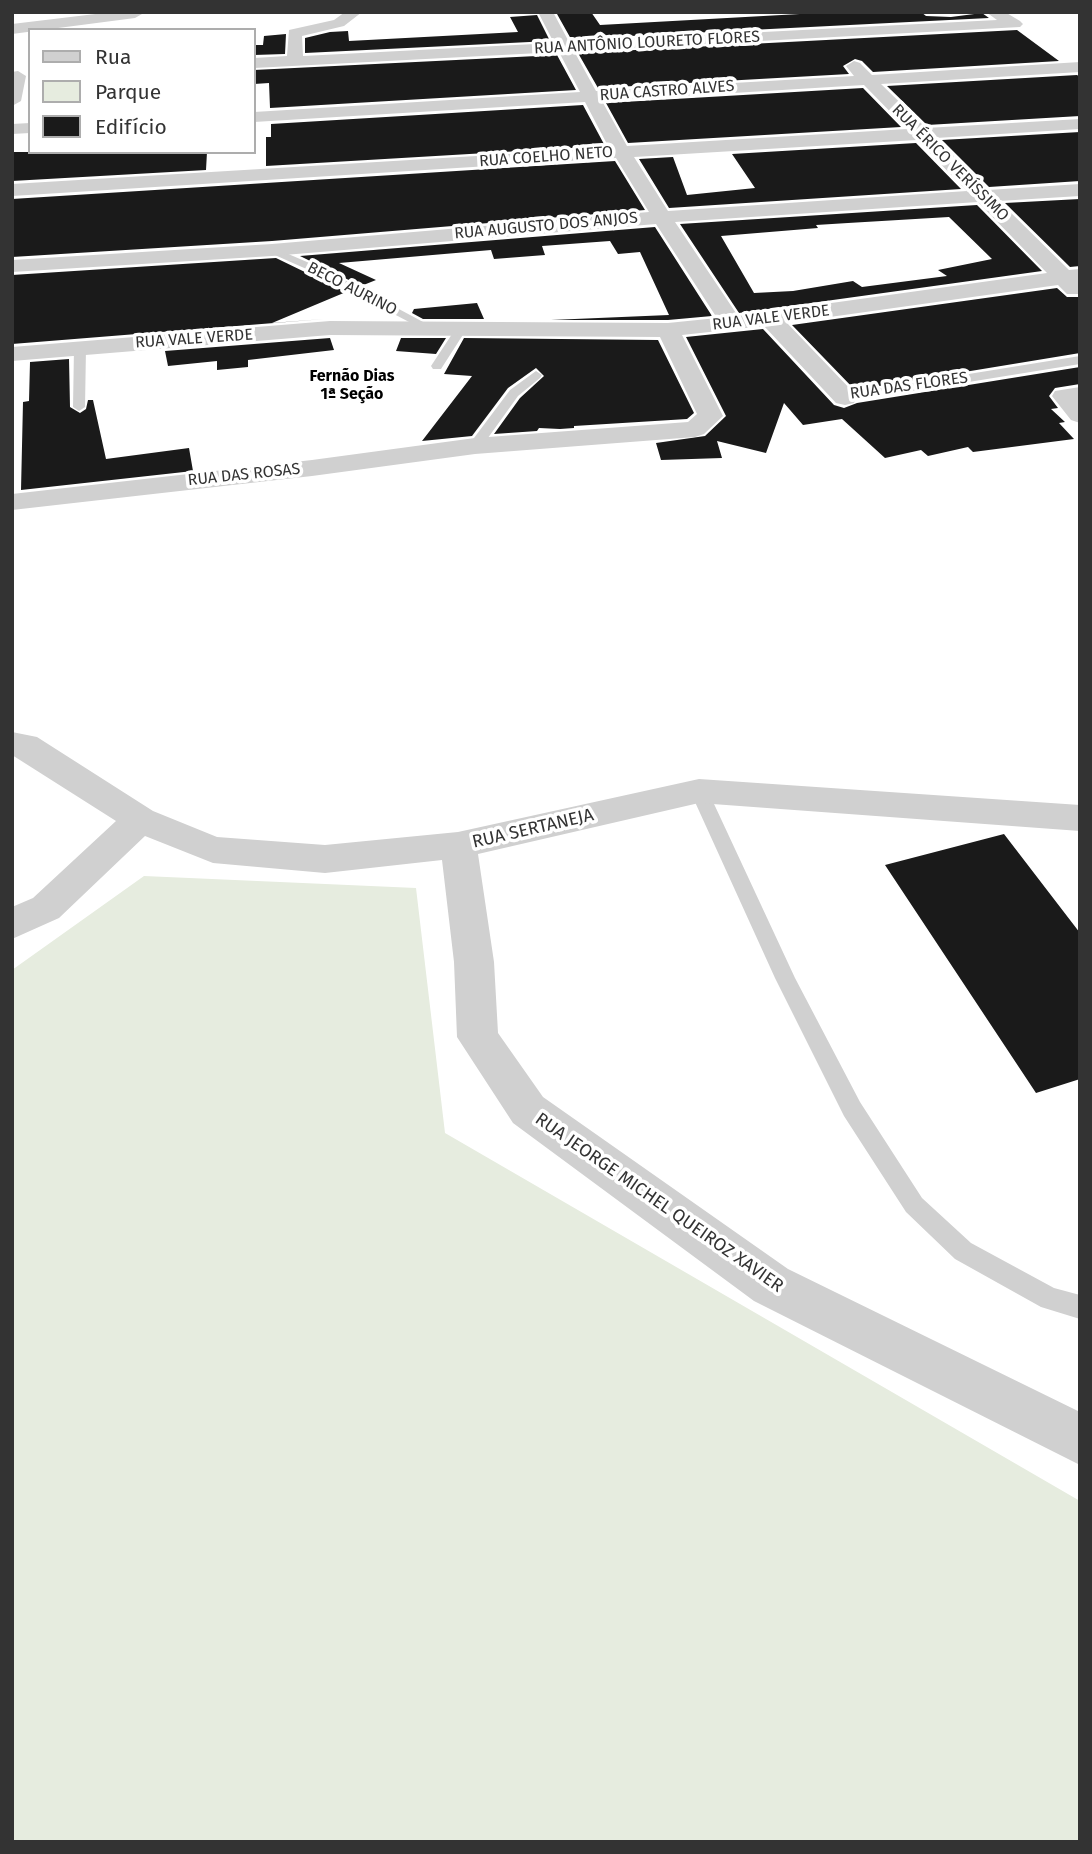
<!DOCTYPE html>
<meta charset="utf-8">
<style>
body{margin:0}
#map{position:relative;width:1092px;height:1854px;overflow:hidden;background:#fff;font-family:"Fira Sans",sans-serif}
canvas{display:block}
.frame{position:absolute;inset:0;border:14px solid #333;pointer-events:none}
.legend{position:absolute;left:28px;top:28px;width:228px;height:126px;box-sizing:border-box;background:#fff;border:2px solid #adadad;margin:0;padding:9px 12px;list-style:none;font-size:21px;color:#333}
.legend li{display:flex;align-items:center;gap:14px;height:35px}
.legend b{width:35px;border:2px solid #adadad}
</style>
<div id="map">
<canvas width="1092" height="1854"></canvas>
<div class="frame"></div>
<ul class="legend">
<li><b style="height:9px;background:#d0d0d0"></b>Rua</li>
<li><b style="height:19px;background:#e6ecdf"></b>Parque</li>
<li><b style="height:19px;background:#1a1a1a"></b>Edifício</li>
</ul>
</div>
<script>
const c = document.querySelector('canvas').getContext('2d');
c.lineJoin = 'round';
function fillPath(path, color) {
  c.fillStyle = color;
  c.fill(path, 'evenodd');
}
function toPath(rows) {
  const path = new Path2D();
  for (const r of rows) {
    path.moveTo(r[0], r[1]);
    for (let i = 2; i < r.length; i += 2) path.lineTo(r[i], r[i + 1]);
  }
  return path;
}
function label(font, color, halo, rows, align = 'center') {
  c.font = font + ' "Fira Sans",sans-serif';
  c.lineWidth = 7;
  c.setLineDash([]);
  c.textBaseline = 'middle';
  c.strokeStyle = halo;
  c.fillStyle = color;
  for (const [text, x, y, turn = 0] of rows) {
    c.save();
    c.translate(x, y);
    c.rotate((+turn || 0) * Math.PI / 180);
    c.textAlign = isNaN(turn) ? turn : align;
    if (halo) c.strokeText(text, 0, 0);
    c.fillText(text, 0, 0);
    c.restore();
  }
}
fillPath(toPath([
 [144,876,416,888,445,1133,1080,1501,1080,1842,12,1842,12,970]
]), '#e6ecdf');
fillPath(toPath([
 [591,12,600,25,836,12,921,12,926,16,951,17,982,13,989,18,571,39,557,14],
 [537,15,550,41,305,53,305,38,330,32,348,31,349,41,518,32,510,17],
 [1017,30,1059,61,873,72,862,61,855,59,843,66,849,74,598,88,578,53],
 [286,34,285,54,254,55,254,45,263,45,264,36],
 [557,55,576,90,270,108,269,83,254,84,254,70],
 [1077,75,1080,77,1080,116,927,125,887,86],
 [863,88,901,127,628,143,606,103],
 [583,105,605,146,266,166,266,137,271,137,271,124],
 [1080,132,1080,181,989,187,942,140],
 [916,143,961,189,669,208,639,159,673,157,687,195,755,188,732,154],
 [12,152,207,152,206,170,12,181],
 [615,161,645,210,272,241,12,257,12,199],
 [1080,199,1080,266,1070,267,1005,203],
 [977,205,1042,271,739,313,680,224],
 [949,217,992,259,938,270,947,276,862,287,853,281,793,291,754,293,721,236,818,228,816,225,848,223],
 [655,227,712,316,668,320,551,320,669,315,640,252,618,254,610,241,542,246,545,255,494,259,491,250,339,263,376,280,361,286,300,256],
 [276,258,346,292,272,323,324,319,12,344,12,275],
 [1057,288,1067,297,1080,297,1080,353,855,390,792,325],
 [477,303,484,319,423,319,412,313,414,309],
 [763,329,834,405,844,408,857,403,1080,367,1080,384,1055,388,1049,396,1058,408,1051,409,1065,422,1059,423,1074,439,973,452,968,447,928,456,921,450,885,458,842,419,803,425,784,403,766,453,717,441,722,458,661,460,656,443,705,436,726,416,686,337],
 [330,338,334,350,248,360,248,367,217,370,217,361,168,366,165,351],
 [401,338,446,338,436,354,396,351],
 [464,338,658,340,694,413,687,419,574,426,574,428,560,429,539,428,537,431,494,434,520,398,544,376,536,368,508,388,472,436,422,441,472,376,444,374],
 [69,359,70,407,80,413,86,409,88,400,93,400,106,459,189,448,193,471,21,490,23,402,29,401,30,362],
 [1004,834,1080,933,1080,1079,1036,1093,885,865]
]), '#1a1a1a');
fillPath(toPath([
 [272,247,328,271,438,330,428,332,320,275,268,252,267,250,272,247],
 [456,328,466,330,441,369,433,369,431,366,456,328],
 [80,344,86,348,85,407,79,411,73,407,74,348,80,344],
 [1080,356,1080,364,845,402,839,398,845,394,1080,356],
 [536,371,542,375,540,378,518,396,480,449,470,449,468,446,510,390,536,371],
 [699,785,708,791,795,978,860,1102,922,1198,971,1243,1054,1288,1080,1295,1080,1319,1041,1307,955,1259,906,1212,844,1116,775,978,690,791,699,785]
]), '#d0d0d0');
fillPath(toPath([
 [112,12,142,14,135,18,12,34,12,24,112,12],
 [345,12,362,12,344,26,302,36,303,56,554,43,538,12,553,12,569,42,997,20,986,12,1005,12,1020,21,1023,24,1020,27,574,51,596,91,854,76,846,66,854,61,860,63,872,75,1080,62,1080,72,881,84,926,128,1080,119,1080,129,936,138,988,190,1080,184,1080,196,999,201,1069,270,1080,269,1080,294,1067,294,1058,285,787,323,854,393,857,398,854,403,845,405,836,403,764,326,682,335,723,416,704,434,695,437,475,454,312,476,12,510,12,494,312,460,475,438,688,422,697,414,660,337,330,335,12,361,12,347,330,321,668,323,717,318,656,224,272,256,12,272,12,260,272,244,649,212,616,158,12,196,12,184,609,148,585,102,254,122,254,112,580,92,559,52,254,68,254,58,287,56,289,30,334,20,345,12],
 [864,85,907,129,627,146,602,101,864,85],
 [917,140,967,191,668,211,634,157,917,140],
 [978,202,1047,273,738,316,675,222,978,202],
 [18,71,26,76,21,101,12,106,12,72,18,71],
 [30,123,30,133,12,134,12,124,30,123],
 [1080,387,1080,423,1071,420,1052,396,1055,391,1080,387],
 [12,732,37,737,153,811,217,837,325,845,458,832,699,779,1080,805,1080,831,699,803,478,854,494,962,498,1033,543,1097,788,1269,1080,1412,1080,1465,754,1301,513,1123,457,1037,454,962,442,860,325,873,213,863,145,836,59,918,12,939,12,907,33,898,116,821,12,755,12,732]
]), '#d0d0d0');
label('16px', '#333', '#fff', [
 ["RUA ANTÔNIO LOURETO FLORES",647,43,-3],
 ["RUA CASTRO ALVES",667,91,-4],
 ["RUA COELHO NETO",546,157,-4],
 ["RUA ÉRICO VERÍSSIMO",950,163,45],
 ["RUA AUGUSTO DOS ANJOS",546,226,-5],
 ["BECO AURINO",352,289,27],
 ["RUA VALE VERDE",771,318,-7],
 ["RUA VALE VERDE",194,339,-4],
 ["RUA DAS FLORES",909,386,-8],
 ["RUA DAS ROSAS",244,475,-6]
]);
label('bold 16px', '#000', '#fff', [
 ["Fernão Dias",352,377],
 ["1ª Seção",352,395]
]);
label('18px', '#333', '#fff', [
 ["RUA SERTANEJA",533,829,-13],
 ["RUA JEORGE MICHEL QUEIROZ XAVIER",659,1203,35]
]);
</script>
